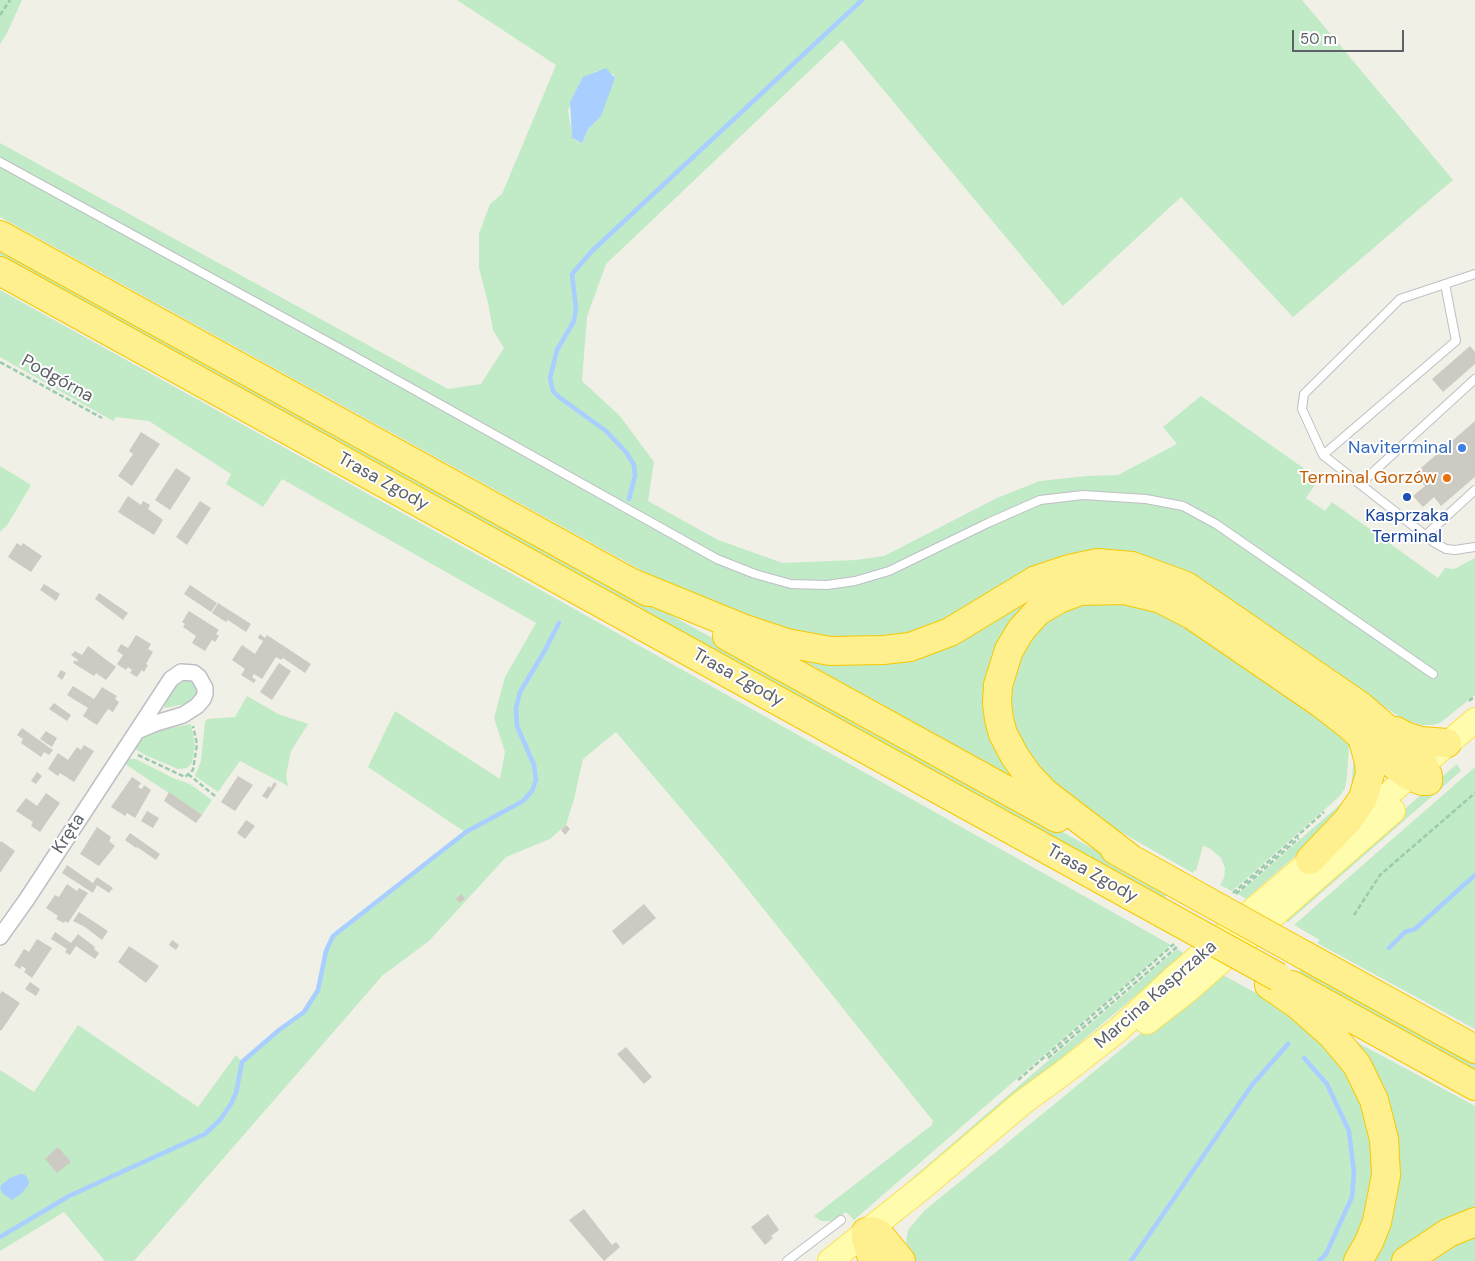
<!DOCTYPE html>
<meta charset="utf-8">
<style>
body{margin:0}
#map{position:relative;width:1475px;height:1261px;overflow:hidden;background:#f1f0e6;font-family:"DM Sans",sans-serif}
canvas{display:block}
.scale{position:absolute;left:1292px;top:30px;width:112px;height:22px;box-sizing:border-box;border:2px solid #5d6168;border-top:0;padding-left:6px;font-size:15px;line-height:18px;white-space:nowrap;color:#5d6168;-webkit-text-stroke:4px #fff;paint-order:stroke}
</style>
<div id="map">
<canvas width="1475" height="1261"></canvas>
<div class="scale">50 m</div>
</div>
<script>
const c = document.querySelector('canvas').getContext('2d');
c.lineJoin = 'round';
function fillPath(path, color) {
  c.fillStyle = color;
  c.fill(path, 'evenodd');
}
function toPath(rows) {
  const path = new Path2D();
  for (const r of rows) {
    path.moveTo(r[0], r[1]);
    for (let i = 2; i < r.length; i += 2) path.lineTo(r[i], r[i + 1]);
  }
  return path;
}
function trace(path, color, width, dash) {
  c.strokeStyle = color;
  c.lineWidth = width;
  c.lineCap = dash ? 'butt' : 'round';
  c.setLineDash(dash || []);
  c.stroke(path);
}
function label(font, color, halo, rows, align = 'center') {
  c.font = font + ' "DM Sans",sans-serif';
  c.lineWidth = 4;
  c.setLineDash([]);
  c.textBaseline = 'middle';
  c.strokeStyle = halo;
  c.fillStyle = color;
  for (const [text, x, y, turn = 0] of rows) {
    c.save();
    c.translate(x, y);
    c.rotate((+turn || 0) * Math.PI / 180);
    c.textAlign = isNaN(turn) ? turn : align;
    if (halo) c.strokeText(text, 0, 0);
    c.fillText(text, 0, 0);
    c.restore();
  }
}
fillPath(toPath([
 [0,0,22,0,7,33,0,44],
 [457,0,1302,0,1453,180,1293,317,1181,197,1063,306,842,40,606,264,587,317,582,381,620,416,654,462,648,501,718,540,783,563,856,560,884,556,997,498,1040,481,1087,476,1118,475,1177,444,1163,427,1201,396,1319,479,1306,498,1325,511,1332,502,1438,578,1445,568,1454,569,1475,558,1475,695,1440,723,1432,725,1421,725,1404,720,1388,709,1383,710,1100,557,934,626,869,642,812,640,686,595,0,217,0,143,448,389,481,384,504,348,493,330,488,303,479,268,479,234,490,204,502,194,556,65],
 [596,71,614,74,613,81,582,143,573,139,568,110,581,81],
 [0,244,279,398,1169,891,1164,899,0,261],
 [0,290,505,570,1171,945,854,1220,846,1212,832,1221,821,1221,814,1216,932,1125,933,1121,722,857,616,732,583,759,574,799,566,825,550,839,506,857,429,941,383,975,134,1261,105,1261,64,1212,0,1251,0,1070,34,1092,78,1025,198,1107,236,1055,242,1062,279,1030,304,1012,318,990,326,951,333,936,465,832,368,767,395,711,500,779,505,752,494,718,505,677,536,623,282,479,263,507,226,484,231,474,149,421,116,417,113,421,0,357],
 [0,466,31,485,8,524,0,532],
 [1101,574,1335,706,1097,580,996,654,1016,779,800,659,872,664,1039,590],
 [1117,598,1154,607,1202,631,1354,742,1349,747,1347,777,1345,788,1340,796,1232,891,1220,885,1224,878,1225,868,1221,858,1211,849,1203,846,1196,871,1195,870,1193,873,1087,813,1067,799,1015,738,1005,689,1016,649,1039,624,1085,602],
 [183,679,192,679,199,686,198,696,190,703,166,708,164,706,164,701,179,682],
 [247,696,278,714,308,724,291,751,286,775,288,786,240,761,218,792,195,776,201,761,205,722,207,719,235,717],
 [191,724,195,745,192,763,187,768,178,769,145,755,132,747,153,731],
 [1354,757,1362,765,1349,809,1246,899,1238,894,1344,801,1351,788],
 [129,759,136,759,173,778,190,784,212,800,202,815,125,764],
 [1457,764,1461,771,1288,922,1279,917],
 [1475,767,1475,1029,1317,943,1320,940,1294,925],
 [1177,949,1185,954,836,1248,834,1246],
 [1288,969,1297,973,1305,969,1475,1059,1475,1075,1325,992],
 [1221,974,1298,1016,1353,1077,1375,1149,1374,1191,1364,1236,1347,1261,914,1261,910,1258,906,1242,908,1230,924,1211,1168,1011],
 [1347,1037,1475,1106,1475,1212,1405,1250,1391,1261,1366,1261,1392,1192],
 [1475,1230,1475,1261,1419,1261]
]), '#c1eac6');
fillPath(toPath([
 [606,68,615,78,601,116,589,128,582,143,572,138,570,102,583,77],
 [20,1174,24,1174,28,1179,29,1184,21,1194,12,1200,2,1193,0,1186,10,1178]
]), '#a8cfff');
trace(toPath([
 [629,499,635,476,634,465,626,452,606,431,559,397,553,391,550,378,557,350,574,321,576,308,572,274,592,251,862,0],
 [1389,948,1405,932,1415,929,1475,875],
 [1304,1058,1327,1084,1349,1131,1354,1173,1352,1197,1326,1254,1319,1261],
 [0,1237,69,1196,205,1134,220,1120,231,1104,236,1093,242,1062,279,1030,304,1012,318,990,326,951,333,936,466,832,523,801,532,791,536,780,534,765,517,726,516,708,520,692,544,652,559,623],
 [1131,1261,1252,1085,1288,1044]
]), '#a8cfff', 4.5);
fillPath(toPath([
 [1470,346,1475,352,1475,364,1443,392,1432,379],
 [1475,421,1475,477,1441,506,1434,497,1423,507,1413,496,1425,486,1414,474],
 [141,432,160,444,132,486,118,476,133,454,129,451],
 [176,468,191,478,170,510,155,500],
 [128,496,141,505,143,501,150,505,148,509,163,520,154,535,118,512],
 [200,501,211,508,187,545,176,537],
 [17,543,21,546,23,543,42,556,31,572,8,557],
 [44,584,60,594,56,601,40,590],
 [190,585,217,603,211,612,184,594],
 [99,593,128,613,123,620,95,599],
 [218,603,251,624,246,632,228,620,226,622,212,613],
 [189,611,219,630,216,634,219,636,215,642,212,640,205,651,192,643,196,636,183,627,185,624,182,622],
 [260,634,265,638,267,635,311,664,305,673,283,658,281,660,276,657,262,679,254,674,252,677,256,680,254,683,241,675,245,669,232,660,242,645,255,654,263,641,258,638],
 [136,635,151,644,148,649,153,652,146,664,148,665,144,672,142,670,137,677,130,673,132,670,128,667,126,670,117,664,123,655,117,651,121,644,128,648],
 [88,646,116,667,106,680,96,673,94,676,73,663,75,660,77,662,78,660,71,655,75,651,82,655],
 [279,663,291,671,272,700,260,692],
 [61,670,66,673,62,680,57,676],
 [73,686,94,699,102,687,117,696,115,699,119,702,113,712,108,709,97,725,83,716,88,708,67,695],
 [54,703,71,715,67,721,49,709],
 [22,728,53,750,49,755,44,752,41,757,21,743,23,739,17,735],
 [46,731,57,738,52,747,40,739],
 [84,745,94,751,74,782,60,773,58,776,48,769,58,753,68,760,77,747,81,750],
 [37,772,42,776,36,784,31,781],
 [238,776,253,785,235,811,221,802],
 [132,777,141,783,138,787,142,789,144,785,151,790,135,818,127,813,125,816,111,807],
 [274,782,277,784,267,799,262,796,269,786,271,788],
 [169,792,202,815,196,823,164,801],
 [46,793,60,803,40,832,31,826,33,822,16,811,26,798,37,806],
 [147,811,159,818,153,828,141,821],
 [246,820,255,826,245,839,237,833],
 [566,825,570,829,565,835,561,830],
 [97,827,111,837,109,841,115,846,99,866,80,854],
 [130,833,160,854,156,860,137,847,136,848,125,840],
 [1,841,15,851,0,873,0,843],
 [67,865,93,883,97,877,113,888,109,893,97,885,93,893,62,873],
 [67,884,77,891,79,888,88,893,68,923,65,921,64,923,56,919,58,916,46,908,55,895,59,897],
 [461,894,465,898,460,903,456,899],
 [644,904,656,918,623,945,612,931],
 [79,912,108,931,102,940,85,927,73,921],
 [55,932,71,943,78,934,95,947,94,949,99,953,95,959,76,946,70,955,65,952,67,949,51,939],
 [37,939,52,948,32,978,24,972,26,969,22,966,20,969,14,965,24,949,29,952],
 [172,940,179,945,176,950,169,945],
 [129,946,159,966,146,983,118,962],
 [30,982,40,989,36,996,25,989],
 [2,991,20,1003,1,1031,0,1030,0,994],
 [626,1047,652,1077,644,1084,617,1054],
 [58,1147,71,1162,57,1173,45,1159],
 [584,1209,612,1245,616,1242,620,1247,604,1261,569,1220],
 [768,1214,779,1230,771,1236,773,1238,765,1245,751,1227]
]), '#cccac3');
const lane = toPath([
 [0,162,350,354,717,559,755,574,791,584,827,585,855,581,889,571,990,522,1040,500,1083,495,1146,499,1183,506,1216,524,1433,674],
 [1475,274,1400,299,1304,394,1302,409,1323,455,1435,543,1446,549,1455,550,1475,547],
 [1323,455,1456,341,1445,284],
 [1360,484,1475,379],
 [1425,536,1475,490],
 [787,1261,841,1220]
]);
const street = toPath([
 [0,937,27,899,46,870,137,731,171,679,181,672,194,673,199,677,205,688,205,694,203,699,197,706,183,715,156,723,137,731]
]);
const primary = toPath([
 [1147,1022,1188,990,1393,811],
 [830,1261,924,1186,1022,1103,1067,1070,1118,1030,1175,977,1475,720]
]);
const highway = toPath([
 [0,235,648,592],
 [0,271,1162,913],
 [632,583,742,628,787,643,830,651,883,650,910,647,950,632,1036,580,1069,569,1098,563,1132,566,1186,586,1359,705,1415,753,1423,764,1428,776,1428,781,1422,781,1410,776,1389,761,1350,726,1322,704,1192,615,1161,599,1124,590,1080,591,1059,599,1038,611,1021,630,1009,650,998,685,997,703,999,719,1003,734,1014,755,1028,775,1045,793,1130,858],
 [727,636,1057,818],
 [1396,731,1407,737,1421,741,1447,743],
 [1115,850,1187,890],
 [1310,860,1348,820,1363,798,1370,774,1369,762,1362,736],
 [1304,955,1475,1049],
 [1269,985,1298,1005,1332,1035,1357,1065,1374,1100,1384,1139,1386,1175,1377,1222,1369,1242,1358,1261],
 [1292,985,1475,1086],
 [873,1261,866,1239,866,1232,872,1231,878,1233,901,1261],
 [1406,1261,1448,1233,1475,1222]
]);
trace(lane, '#bebfc6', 10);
trace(street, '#bebfc6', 18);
trace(primary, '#fce154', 26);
trace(highway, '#f7c800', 30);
trace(toPath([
 [0,15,10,0],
 [0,362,102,418],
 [1469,701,1475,696],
 [138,755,185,777,193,770,197,744,193,726],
 [188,774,215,796],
 [1233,893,1324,812],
 [1236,894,1299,838],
 [1354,915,1380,875,1475,793],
 [1048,1058,1178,946],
 [1018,1080,1174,944]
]), '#99ccae', 2.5, [5, 2.5]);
trace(lane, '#fff', 8);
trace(street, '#fff', 15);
trace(primary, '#fffcad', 24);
trace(highway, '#fff08f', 28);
const highwayBridge = toPath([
 [1187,890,1304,955],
 [1162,913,1278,977]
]);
trace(highwayBridge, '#f7c800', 30, []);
trace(highwayBridge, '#fff08f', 28);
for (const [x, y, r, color] of [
 [1462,448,5,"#3f7fe0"],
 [1447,478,5,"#e8710a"],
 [1407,497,5,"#1a4fb4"]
]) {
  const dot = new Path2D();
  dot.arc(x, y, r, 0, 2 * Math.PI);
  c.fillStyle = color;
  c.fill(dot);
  trace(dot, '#fff', 2);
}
label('18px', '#5d6168', '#fff', [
 ["Podgórna",57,379,29],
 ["Trasa Zgody",383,482,29],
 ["Trasa Zgody",738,678,29],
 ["Kręta",69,834,-57],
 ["Trasa Zgody",1092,874,29],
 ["Marcina Kasprzaka",1156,995,-41]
]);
label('18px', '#366cbe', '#fff', [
 ["Naviterminal",1452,448]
], 'right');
label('18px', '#c56008', '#fff', [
 ["Terminal Gorzów",1437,478]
], 'right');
label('18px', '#164399', '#fff', [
 ["Kasprzaka",1407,516],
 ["Terminal",1407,537]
]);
</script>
